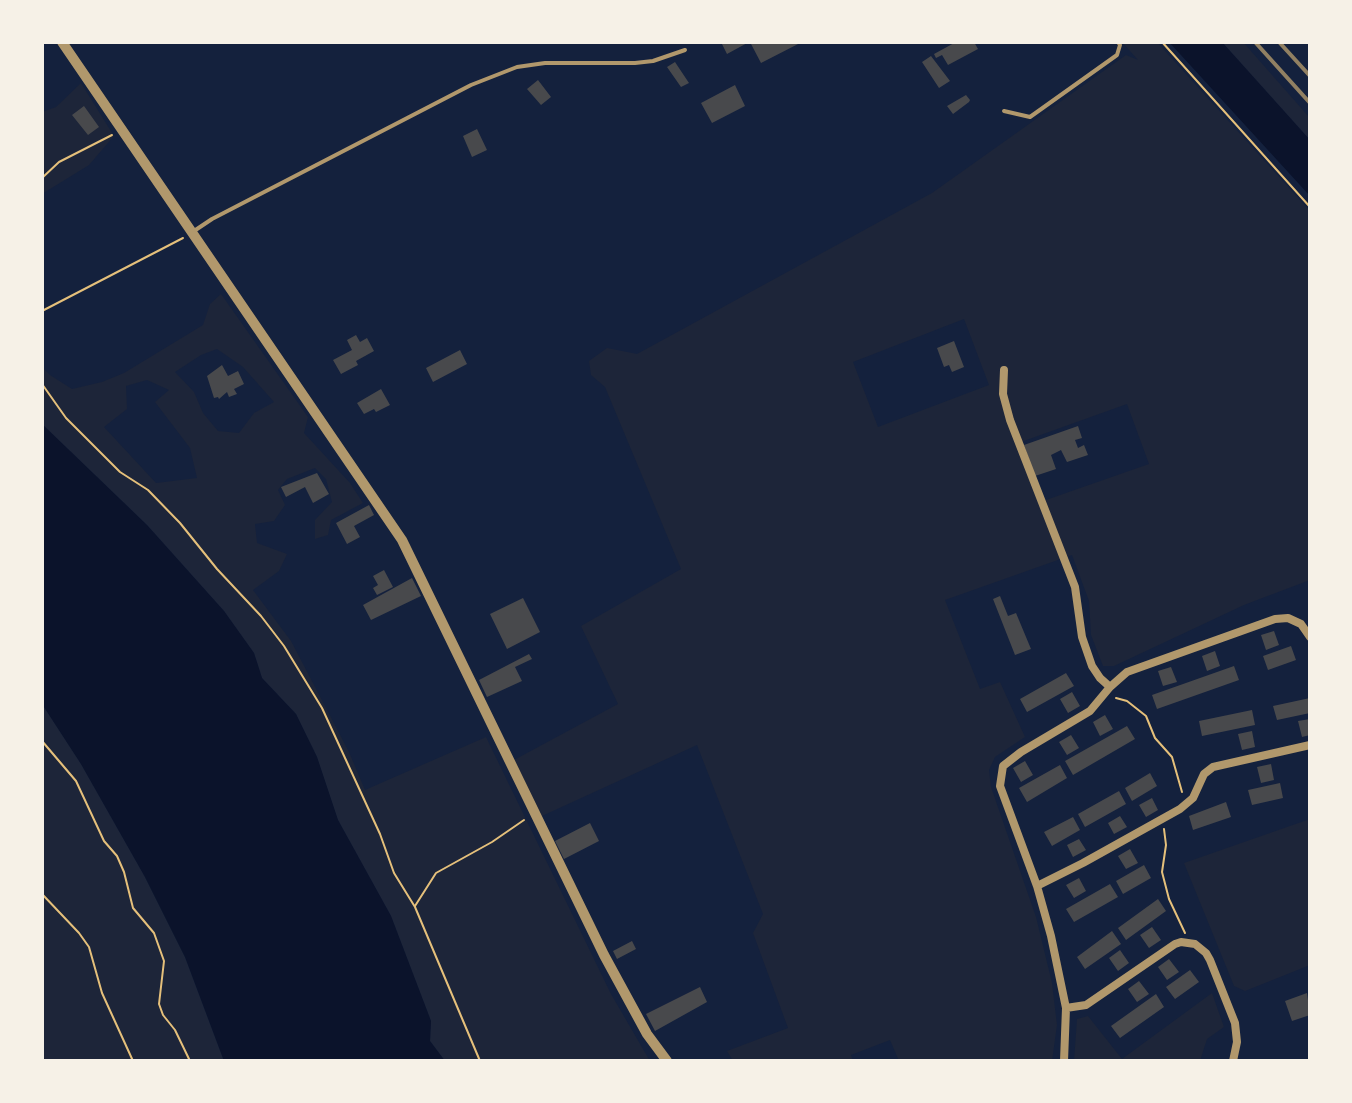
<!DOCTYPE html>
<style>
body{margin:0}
#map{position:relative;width:1352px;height:1103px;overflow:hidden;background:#14213d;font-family:"PT Serif",serif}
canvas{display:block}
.frame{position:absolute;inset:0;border:44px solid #f6f1e7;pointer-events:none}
</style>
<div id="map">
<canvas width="1352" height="1103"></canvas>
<div class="frame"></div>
</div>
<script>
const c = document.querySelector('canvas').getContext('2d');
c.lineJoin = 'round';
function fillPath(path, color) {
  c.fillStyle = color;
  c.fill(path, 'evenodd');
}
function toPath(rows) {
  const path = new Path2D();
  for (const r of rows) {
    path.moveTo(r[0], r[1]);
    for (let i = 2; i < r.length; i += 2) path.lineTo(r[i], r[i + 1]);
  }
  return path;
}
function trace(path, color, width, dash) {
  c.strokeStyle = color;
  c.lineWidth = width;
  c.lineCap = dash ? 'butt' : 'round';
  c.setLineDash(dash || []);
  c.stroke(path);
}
fillPath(toPath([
 [1122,42,1157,42,1310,211,1310,580,1244,605,1114,666,1103,666,1091,635,1089,601,1072,555,945,600,980,689,1000,682,1025,737,995,757,989,770,991,787,1036,917,1052,983,1057,1025,1052,1061,899,1061,890,1040,851,1055,853,1061,733,1061,727,1051,788,1028,753,933,763,914,697,745,542,816,514,760,618,704,581,626,681,569,605,387,591,375,589,361,607,348,637,354,932,193,1126,55,1138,60],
 [964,319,989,385,878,427,853,362],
 [1127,404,1149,464,1043,501,1021,442],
 [1222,42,1243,42,1310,118,1310,140],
 [81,83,114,136,89,165,42,194,42,112,56,107],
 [221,294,308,417,304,433,350,483,363,503,331,520,328,535,315,539,315,520,332,502,326,479,315,468,287,479,278,490,285,505,274,521,255,524,257,543,287,554,279,571,253,590,291,641,349,752,365,790,486,737,611,994,650,1061,445,1061,430,1041,431,1021,391,916,338,820,317,757,296,714,262,678,254,653,224,611,147,525,42,424,42,367,50,375,72,389,102,382,124,373,203,325,210,304],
 [217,349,243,367,274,402,254,413,239,433,218,431,203,413,194,392,175,372,201,355],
 [147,380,169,390,155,402,190,448,197,478,156,483,104,427,127,409,126,386],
 [42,704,81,764,145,877,185,957,224,1061,42,1061],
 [1310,819,1310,965,1245,991,1234,986,1184,863],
 [1212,993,1224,1027,1207,1039,1200,1061,1074,1061,1077,1019,1088,1016,1122,1059]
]), '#1d2539');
fillPath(toPath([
 [1169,42,1222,42,1310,140,1310,196],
 [42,424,147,525,224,611,254,653,262,678,296,714,317,757,338,820,391,916,431,1021,430,1041,445,1061,224,1061,185,957,145,877,81,764,42,704]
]), '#0b132b');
fillPath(toPath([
 [721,42,749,42,727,54],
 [750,42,802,42,761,63],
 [956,42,974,42,978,49,948,65,942,55,936,58,934,54],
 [931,56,950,81,939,88,922,62],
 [675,62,689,83,681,87,667,67],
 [538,80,551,97,541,105,527,89],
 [735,85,745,106,712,123,701,103],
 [966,95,970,100,969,102,953,114,947,106],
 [84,106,99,127,88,135,72,115],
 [477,129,487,150,472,157,463,136],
 [356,335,360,342,367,338,374,351,356,361,358,365,341,374,333,360,352,350,347,340],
 [954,341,964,367,952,372,949,365,944,367,937,348],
 [460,350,467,364,433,382,426,368],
 [222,365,228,376,238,371,244,384,234,389,237,394,229,397,227,392,219,399,218,397,214,398,207,376],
 [381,389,390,405,376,412,374,409,364,414,357,403],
 [1078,426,1082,438,1075,440,1078,448,1084,445,1088,455,1067,462,1061,450,1051,455,1056,469,1035,476,1024,445],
 [317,473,329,494,313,503,305,487,286,497,281,487],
 [369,505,374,515,354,526,360,537,347,544,336,523],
 [384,570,393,587,377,595,373,588,378,585,373,576],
 [412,578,421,596,371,620,363,605],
 [1000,596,1008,616,1016,613,1031,649,1015,655,993,599],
 [523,598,540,632,507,649,490,614],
 [1274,631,1279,645,1266,650,1261,635],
 [1291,646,1296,660,1268,670,1263,656],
 [1215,651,1220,666,1207,671,1202,656],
 [529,654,532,659,515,667,522,681,487,697,479,680],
 [1234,666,1239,680,1157,709,1152,695],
 [1171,667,1177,682,1163,686,1158,671],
 [1066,673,1074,686,1027,712,1020,699],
 [1072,692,1080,706,1068,713,1060,699],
 [1310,698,1310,713,1277,720,1273,706],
 [1252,710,1255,725,1202,736,1199,721],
 [1105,715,1113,729,1100,736,1093,722],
 [1310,719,1310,735,1302,737,1298,721],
 [1127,726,1135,739,1073,775,1065,761],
 [1252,731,1255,747,1242,750,1238,734],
 [1071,735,1079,748,1067,755,1059,742],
 [1025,761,1033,775,1021,782,1013,768],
 [1271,764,1274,780,1261,783,1257,767],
 [1060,765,1067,778,1027,802,1019,788],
 [1150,773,1157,786,1132,801,1125,788],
 [1280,783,1283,798,1252,805,1248,790],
 [1119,791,1126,804,1085,827,1078,814],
 [1152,798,1158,810,1146,817,1139,805],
 [1226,802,1231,817,1193,830,1189,816],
 [1120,816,1127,827,1114,834,1108,823],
 [1073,817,1080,830,1052,846,1044,832],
 [590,823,599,841,564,859,555,841],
 [1079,839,1086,850,1073,857,1067,845],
 [1130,849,1138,863,1126,869,1118,856],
 [1144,865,1151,878,1123,894,1116,881],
 [1079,878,1086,891,1074,898,1066,885],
 [1110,884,1118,897,1074,922,1066,909],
 [1158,899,1166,911,1126,940,1118,928],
 [1152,927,1161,940,1149,948,1140,935],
 [1112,931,1121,944,1085,969,1077,957],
 [632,941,636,949,617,959,613,951],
 [1120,950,1129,963,1118,971,1109,958],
 [1169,959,1179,972,1167,980,1158,967],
 [1190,970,1199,982,1175,999,1166,987],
 [1139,981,1149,994,1137,1002,1128,989],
 [700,987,707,1002,655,1031,646,1014],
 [1307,993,1310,1015,1292,1021,1285,1001],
 [1156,994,1164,1007,1120,1038,1111,1026]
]), '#48494c');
trace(toPath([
 [1162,42,1310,207],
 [42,178,59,162,112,135],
 [42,311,183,238],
 [42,384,66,418,120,472,148,490,180,523,217,569,261,616,284,646,322,708,380,834,394,873,415,907,480,1061],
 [1116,698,1127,701,1146,716,1155,738,1172,757,1182,792],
 [42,741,76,781,104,841,117,856,124,872,133,908,154,933,164,961,159,1004,163,1015,175,1030,190,1061],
 [1164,829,1166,845,1162,872,1169,899,1185,933],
 [42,894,79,933,89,947,102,993,133,1061],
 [415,906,436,873,492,842,524,820]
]), '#e5c07b', 2);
trace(toPath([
 [1004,111,1030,117,1117,55,1120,45,1118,42],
 [194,231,212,219,471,85,517,67,545,63,635,63,653,61,685,50]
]), '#b1986c', 4);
trace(toPath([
 [1004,370,1003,394,1010,420,1075,587,1082,637,1092,666,1100,678,1110,687],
 [1037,886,1083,863,1180,809,1193,798,1204,774,1213,767,1310,745],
 [1066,1008,1086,1005,1175,944,1181,942,1195,944,1206,953,1210,960,1235,1023,1237,1042,1233,1061],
 [1064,1061,1066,1008,1051,936,1037,886,1000,786,1003,766,1021,752,1090,711,1110,687,1127,672,1275,619,1288,618,1301,624,1310,637]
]), '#b1986c', 8);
trace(toPath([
 [62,42,402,540,604,955,647,1034,667,1061]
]), '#b1986c', 10);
trace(toPath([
 [1255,42,1310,103],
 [1279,42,1310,76]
]), '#918062', 4);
</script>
